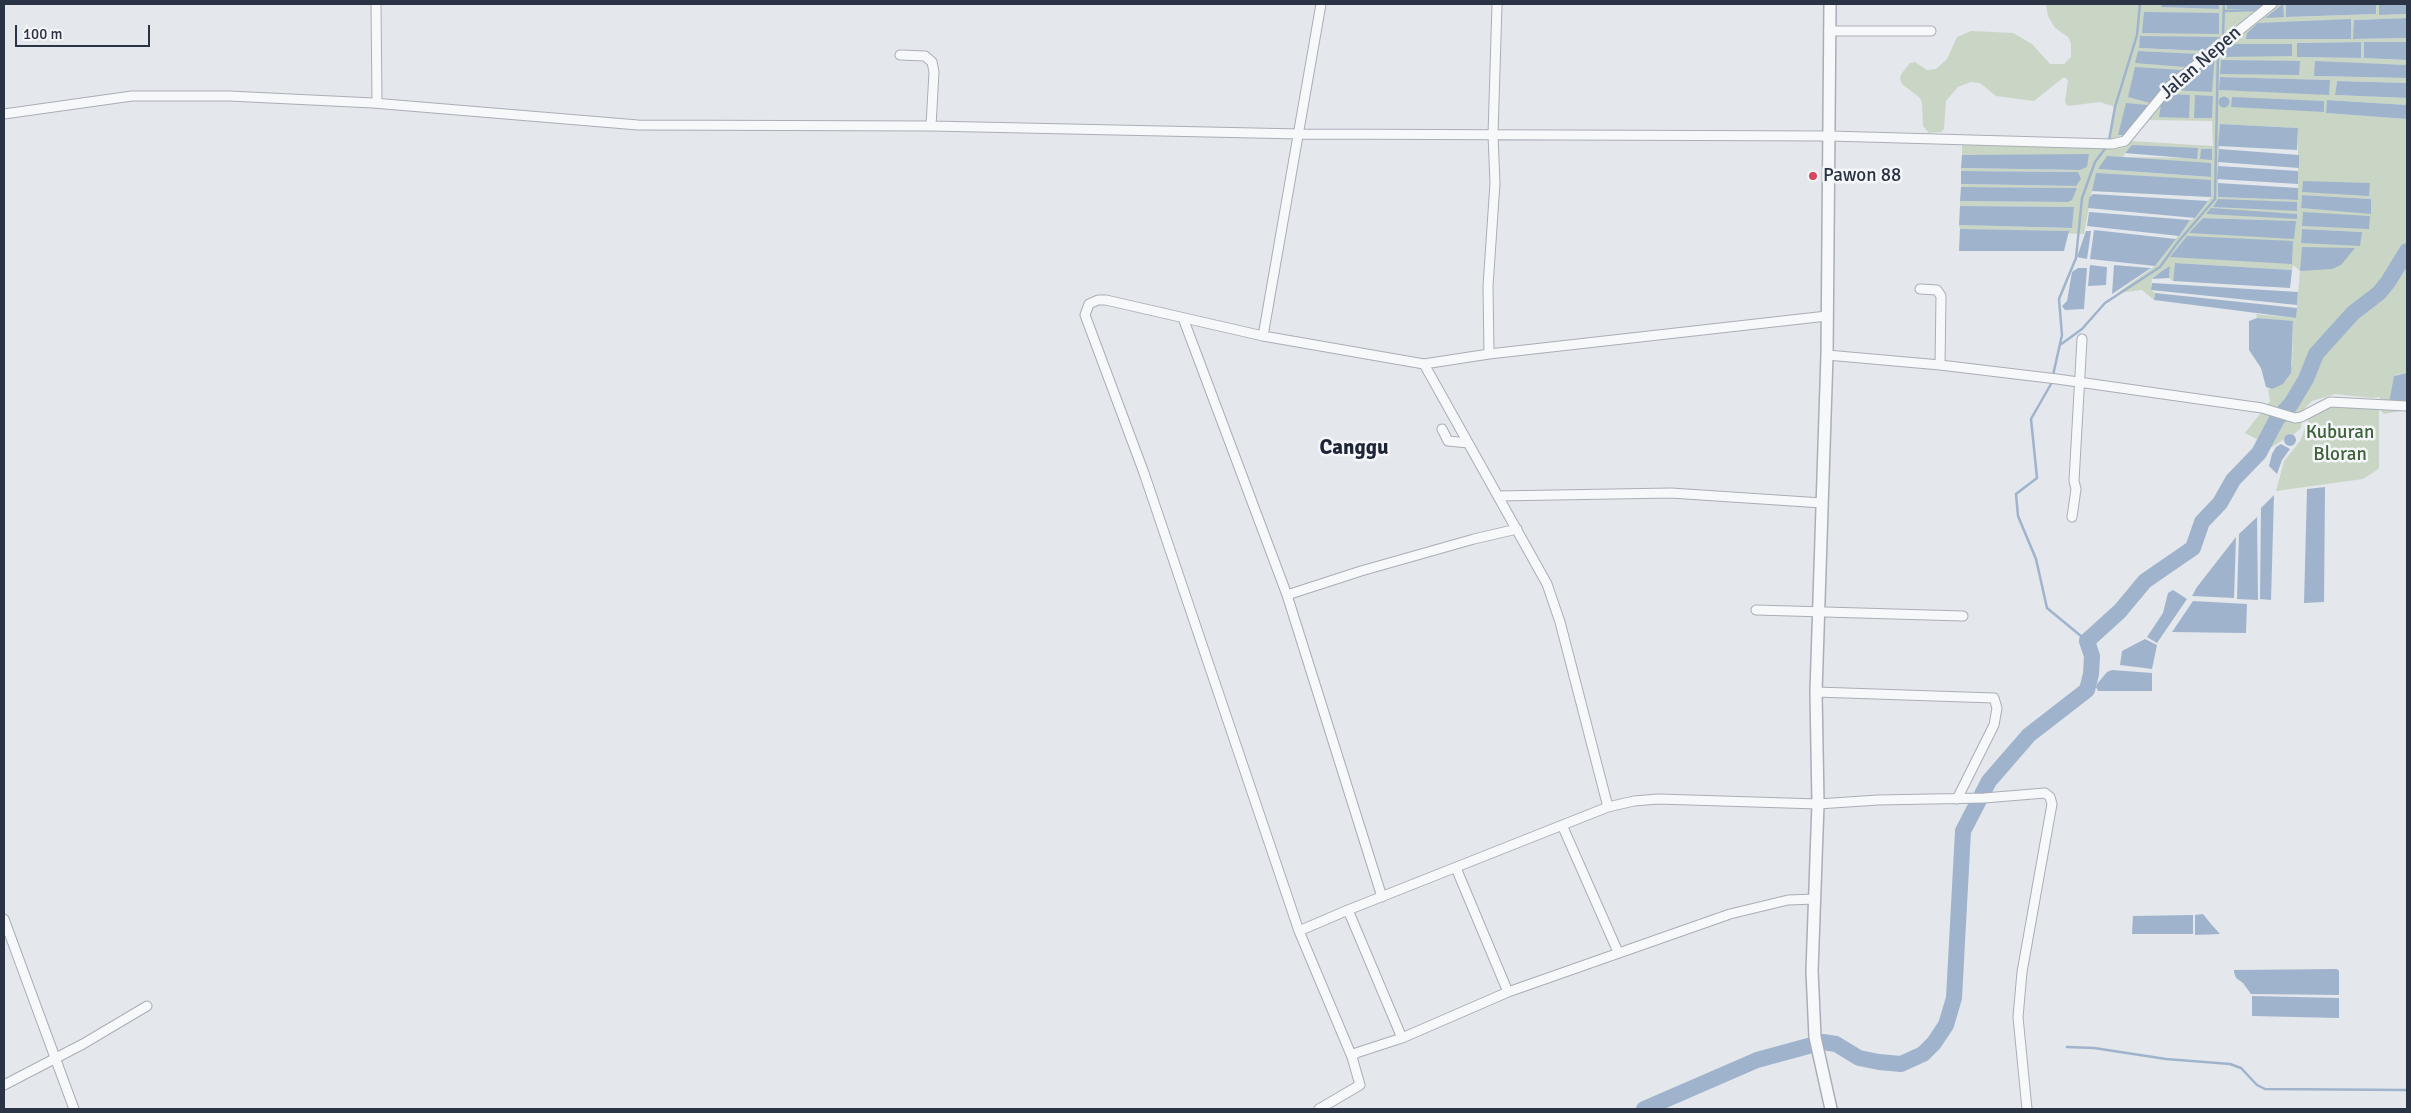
<!DOCTYPE html>
<style>
body{margin:0}
#map{position:relative;width:2411px;height:1113px;overflow:hidden;background:#e4e7ec;font-family:Signika,sans-serif}
canvas{display:block}
.frame{position:absolute;inset:0;border:5px solid #2b3445;pointer-events:none}
.scale{position:absolute;left:15px;top:25px;width:135px;height:22px;box-sizing:border-box;border:2px solid #2b3445;border-top:0;padding-left:6px;font-size:15px;line-height:18px;white-space:nowrap;color:#2b3445;-webkit-text-stroke:4px #f4f6f9;paint-order:stroke}
</style>
<div id="map">
<canvas width="2411" height="1113"></canvas>
<div class="frame"></div>
<div class="scale">100 m</div>
</div>
<script>
const c = document.querySelector('canvas').getContext('2d');
c.lineJoin = 'round';
function fillPath(path, color) {
  c.fillStyle = color;
  c.fill(path, 'evenodd');
}
function toPath(rows) {
  const path = new Path2D();
  for (const r of rows) {
    if (r.length === 3) {
      path.moveTo(r[0] + r[2], r[1]);
      path.arc(r[0], r[1], r[2], 0, 2 * Math.PI);
      continue;
    }
    path.moveTo(r[0], r[1]);
    for (let i = 2; i < r.length; i += 2) path.lineTo(r[i], r[i + 1]);
  }
  return path;
}
function trace(path, color, width, dash) {
  c.strokeStyle = color;
  c.lineWidth = width;
  c.lineCap = dash ? 'butt' : 'round';
  c.setLineDash(dash || []);
  c.stroke(path);
}
function label(font, color, halo, rows, align = 'center') {
  c.font = font + ' Signika,sans-serif';
  c.lineWidth = 5;
  c.setLineDash([]);
  c.textBaseline = 'middle';
  c.strokeStyle = halo;
  c.fillStyle = color;
  for (const [text, x, y, turn = 0] of rows) {
    c.save();
    c.translate(x, y);
    c.rotate((+turn || 0) * Math.PI / 180);
    c.textAlign = isNaN(turn) ? turn : align;
    if (halo) c.strokeText(text, 0, 0);
    c.fillText(text, 0, 0);
    c.restore();
  }
}
fillPath(toPath([
 [2046,4,2162,4,2162,7,2219,8,2219,4,2227,4,2227,8,2259,9,2265,4,2286,4,2286,17,2376,14,2376,4,2379,4,2379,15,2407,14,2407,18,2355,20,2353,39,2407,38,2407,42,2364,43,2364,58,2407,60,2407,65,2315,62,2315,76,2407,78,2407,83,2337,81,2335,95,2407,98,2407,105,2327,100,2327,113,2407,119,2407,373,2395,375,2407,410,2384,414,2379,409,2379,467,2377,470,2363,479,2276,491,2284,461,2300,441,2310,415,2327,406,2379,408,2380,397,2372,398,2335,394,2312,401,2302,411,2301,428,2293,435,2290,433,2283,440,2272,447,2245,433,2270,401,2268,389,2272,389,2292,365,2293,322,2257,318,2256,314,2296,318,2300,271,2293,265,2292,270,2175,263,2173,281,2169,278,2170,266,2152,279,2151,290,2155,293,2154,300,2142,290,2117,293,2155,266,2190,220,2195,218,2211,197,2092,191,2084,234,1960,229,1959,225,2071,228,2074,207,1960,206,1960,201,2068,202,2076,188,1961,187,1961,184,2076,186,2078,172,1961,171,1961,168,2080,170,2089,155,1962,155,1962,138,2096,142,2097,149,2106,148,2111,135,2115,107,2100,102,2068,106,2065,102,2068,80,2064,77,2034,101,1996,96,1980,83,1971,82,1958,87,1946,101,1944,129,1941,132,1929,133,1923,126,1922,103,1920,98,1902,84,1900,78,1902,73,1910,63,1915,62,1927,70,1936,69,1947,59,1957,37,1971,31,2013,33,2032,44,2050,64,2064,64,2071,57,2071,43,2068,37,2055,28,2048,16],
 [2351,20,2350,39,2246,39],
 [2141,36,2204,51,2139,48],
 [2360,42,2361,58,2297,57,2297,43],
 [2138,51,2201,54,2136,63],
 [2220,77,2329,80,2329,94,2220,90],
 [2147,120,2212,121,2213,146,2131,141],
 [2220,124,2298,128,2298,200,2218,197],
 [2127,150,2197,158,2123,157],
 [2210,163,2210,177,2098,169],
 [2302,195,2371,199,2371,213,2301,208],
 [2203,218,2296,221,2296,222,2190,233],
 [2302,229,2362,232,2301,243]
]), '#c9d6c5');
fillPath(toPath([
 [2162,4,2219,4,2219,9,2161,7],
 [2227,4,2265,4,2259,9,2227,9],
 [2283,4,2284,17,2265,18],
 [2286,4,2376,4,2376,14,2286,17],
 [2379,4,2407,4,2407,14,2379,15],
 [2144,12,2219,13,2219,34,2142,33],
 [2407,18,2407,38,2353,39,2354,20],
 [2351,19,2351,39,2246,39,2247,33,2258,23],
 [2140,36,2141,36,2220,37,2204,51,2139,48],
 [2361,42,2361,58,2297,57,2297,43],
 [2364,42,2407,42,2407,60,2364,58],
 [2232,44,2292,44,2292,56,2220,57,2220,51],
 [2138,51,2202,54,2185,67,2135,63],
 [2215,53,2212,92,2172,90],
 [2221,60,2300,61,2299,75,2220,74],
 [2315,61,2407,65,2407,78,2314,76],
 [2135,67,2182,70,2150,103,2128,97],
 [2220,77,2330,80,2329,95,2219,90],
 [2337,81,2407,83,2407,98,2335,95],
 [2171,94,2190,95,2189,118,2159,117,2161,104],
 [2195,95,2213,96,2212,118,2194,118],
 [2224,102,5.5],
 [2232,97,2324,101,2324,112,2231,107],
 [2327,100,2407,105,2407,119,2326,113],
 [2126,103,2148,105,2125,135,2118,135],
 [2220,124,2298,128,2297,150,2218,146],
 [2132,145,2198,148,2197,159,2125,153],
 [2201,149,2212,149,2212,160,2200,159],
 [2219,149,2299,155,2299,168,2218,162],
 [2089,154,2087,167,2080,170,1961,168,1962,155],
 [2107,156,2211,163,2211,177,2098,169],
 [2218,166,2298,171,2298,184,2217,179],
 [1961,171,2078,172,2081,179,2076,186,1961,184],
 [2096,173,2211,180,2211,197,2092,191],
 [2303,181,2370,183,2369,196,2302,192],
 [2218,183,2298,188,2298,200,2218,197],
 [1961,187,2077,188,2072,200,2068,202,1960,201],
 [2093,194,2208,201,2195,218,2088,208,2089,198],
 [2302,195,2371,199,2371,214,2301,208],
 [2218,199,2297,202,2297,211,2213,207],
 [1960,206,2074,207,2072,228,1959,225],
 [2211,208,2297,214,2297,219,2206,214],
 [2089,212,2190,220,2179,236,2087,226],
 [2303,212,2370,216,2369,229,2302,226],
 [2203,218,2296,221,2294,239,2189,233],
 [1960,229,2069,231,2064,251,1959,251],
 [2302,229,2362,232,2360,246,2301,243],
 [2094,230,2176,239,2155,266,2090,259],
 [2086,231,2091,231,2087,259,2077,257],
 [2187,236,2293,241,2292,264,2170,257],
 [2302,247,2355,248,2341,265,2332,269,2300,271],
 [2175,263,2292,270,2290,288,2173,281],
 [2090,265,2107,267,2106,285,2088,286],
 [2114,265,2150,268,2151,268,2112,294],
 [2170,266,2169,278,2152,279,2162,271],
 [2078,268,2087,268,2084,309,2065,310,2062,306,2067,301,2072,272],
 [2152,283,2298,292,2297,305,2151,290],
 [2155,293,2297,308,2296,318,2154,300],
 [2257,318,2293,321,2291,373,2283,384,2272,389,2266,387,2261,368,2249,350,2249,321],
 [2407,373,2407,402,2389,403,2394,376],
 [2290,440,6],
 [2281,444,2290,449,2282,460,2277,474,2269,466,2272,454,2276,447],
 [2325,487,2324,602,2304,603,2307,489],
 [2274,495,2271,600,2260,599,2261,508],
 [2257,517,2258,600,2237,599,2239,534],
 [2236,537,2234,598,2192,596,2197,587],
 [2173,590,2187,599,2157,643,2147,637,2163,613,2168,593],
 [2193,601,2247,604,2246,633,2172,632],
 [2145,639,2157,645,2152,669,2120,665,2122,651],
 [2112,670,2152,673,2152,691,2098,691,2096,687,2097,684,2107,672],
 [2203,914,2211,924,2220,934,2195,935,2195,915],
 [2193,915,2193,934,2132,934,2133,916],
 [2337,969,2339,971,2339,995,2251,994,2243,983,2236,978,2234,972,2234,970],
 [2252,996,2339,998,2339,1018,2252,1016]
]), '#9fb4cc');
trace(toPath([
 [2224,11,2259,10],
 [2223,36,2224,4],
 [2109,141,2115,107,2137,35,2140,4],
 [2060,345,2082,329,2105,303,2160,267,2178,242,2215,199,2218,51],
 [2087,641,2047,608,2036,559,2018,516,2016,494,2037,478,2031,419,2051,384,2062,335,2059,299,2076,258,2082,198,2095,162,2107,146],
 [2067,1047,2094,1048,2166,1059,2230,1064,2241,1068,2257,1085,2265,1089,2407,1090]
]), '#9fb4cc', 2.5);
trace(toPath([
 [1644,1109,1757,1060,1823,1042,1836,1044,1859,1058,1879,1062,1901,1064,1923,1054,1934,1043,1946,1025,1954,998,1963,831,1989,781,2029,735,2087,690,2091,674,2092,656,2087,641,2120,611,2145,581,2193,548,2202,522,2220,503,2233,480,2259,453,2277,419,2291,404,2306,379,2316,354,2353,313,2379,293,2388,282,2407,251]
]), '#9fb4cc', 16);
const minor = toPath([
 [376,4,377,103],
 [1829,31,1931,31],
 [900,55,925,56,932,62,934,72,931,126],
 [4,114,132,96,229,96,373,103,638,125,931,126,1300,134,1830,136,2112,144,2125,141,2170,86,2272,4],
 [1920,289,1937,290,1941,296,1940,365],
 [1183,318,1287,595,1382,897],
 [1263,336,1321,4],
 [1489,354,1488,286,1495,183,1493,135,1497,4],
 [1827,355,1940,365,2057,379,2262,408,2295,418,2301,417,2330,402,2407,406],
 [1424,364,1547,584,1560,622,1608,807],
 [1442,429,1448,441,1468,443],
 [1498,496,1671,493,1822,503],
 [2072,517,2076,489,2074,481,2082,339],
 [1287,595,1361,571,1474,539,1517,529],
 [1756,610,1963,616],
 [1816,692,1994,698,1997,708,1994,725,1957,799],
 [1562,825,1618,952],
 [1456,868,1508,992],
 [4,919,74,1109],
 [1299,931,1348,910],
 [1402,1038,1348,910,1608,807,1634,801,1658,799,1818,804,1878,800,1984,798,2045,793,2050,797,2052,804,2022,972,2018,1017,2027,1109],
 [1352,1057,1299,931,1144,473,1085,315,1089,304,1098,300,1106,300,1263,336,1424,364,1489,354,1827,316],
 [4,1085,83,1044,147,1006],
 [1319,1109,1360,1085,1352,1057,1356,1053,1402,1038,1508,992,1730,914,1788,900,1815,899]
]);
const tertiary = toPath([
 [1830,4,1827,355,1816,692,1818,804,1812,971,1815,1037,1831,1109]
]);
trace(minor, '#a9aeb7', 11);
trace(tertiary, '#a9aeb7', 14);
trace(minor, '#f7f8fa', 9);
trace(tertiary, '#f7f8fa', 11);
for (const [x, y, r, color] of [
 [1813,176,5,"#d1495b"]
]) {
  const dot = new Path2D();
  dot.arc(x, y, r, 0, 2 * Math.PI);
  c.fillStyle = color;
  c.fill(dot);
  trace(dot, '#f4f6f9', 2);
}
label('19px', '#2b3445', '#f4f6f9', [
 ["Jalan Nepen",2201,63,-41]
]);
label('19px', '#2b3445', '#f4f6f9', [
 ["Pawon 88",1823,176]
], 'left');
label('19px', '#3f6138', '#f4f6f9', [
 ["Kuburan",2340,433],
 ["Bloran",2340,455]
]);
label('bold 21px', '#1d2536', '#f4f6f9', [
 ["Canggu",1354,448]
]);
</script>
